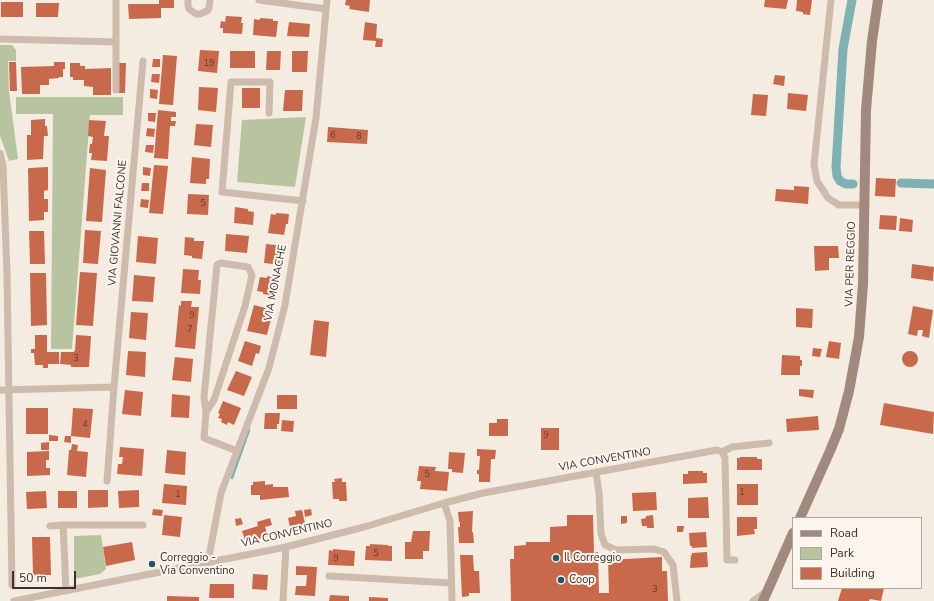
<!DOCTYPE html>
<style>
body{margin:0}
#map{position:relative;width:934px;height:601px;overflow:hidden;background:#f4ebe1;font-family:"Nunito Sans",sans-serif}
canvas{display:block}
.legend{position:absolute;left:792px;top:517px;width:130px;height:72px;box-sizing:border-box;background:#fbf5ee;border:1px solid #aea6a0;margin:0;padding:5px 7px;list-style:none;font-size:12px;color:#3b302b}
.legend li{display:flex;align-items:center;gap:8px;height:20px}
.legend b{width:20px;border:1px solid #aea6a0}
.scale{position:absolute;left:12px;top:571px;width:64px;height:18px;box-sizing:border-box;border:2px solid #3b302b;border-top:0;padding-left:5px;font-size:12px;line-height:14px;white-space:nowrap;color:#3b302b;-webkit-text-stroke:3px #fbf5ee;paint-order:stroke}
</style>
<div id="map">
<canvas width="934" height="601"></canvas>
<ul class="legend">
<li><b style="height:5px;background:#a18a7d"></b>Road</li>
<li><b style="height:11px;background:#b8c4a0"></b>Park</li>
<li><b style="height:11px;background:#c8694b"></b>Building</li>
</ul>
<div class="scale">50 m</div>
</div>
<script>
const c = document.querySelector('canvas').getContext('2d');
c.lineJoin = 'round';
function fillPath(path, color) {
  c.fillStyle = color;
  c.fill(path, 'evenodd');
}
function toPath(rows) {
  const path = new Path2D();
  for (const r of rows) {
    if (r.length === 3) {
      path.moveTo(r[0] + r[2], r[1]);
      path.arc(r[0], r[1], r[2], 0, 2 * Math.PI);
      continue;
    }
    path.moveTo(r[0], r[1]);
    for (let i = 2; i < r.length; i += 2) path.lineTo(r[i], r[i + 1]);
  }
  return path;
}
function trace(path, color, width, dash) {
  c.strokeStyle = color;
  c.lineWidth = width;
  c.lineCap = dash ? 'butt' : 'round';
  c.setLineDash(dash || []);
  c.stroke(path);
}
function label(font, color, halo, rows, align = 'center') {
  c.font = font + ' "Nunito Sans",sans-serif';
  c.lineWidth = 4;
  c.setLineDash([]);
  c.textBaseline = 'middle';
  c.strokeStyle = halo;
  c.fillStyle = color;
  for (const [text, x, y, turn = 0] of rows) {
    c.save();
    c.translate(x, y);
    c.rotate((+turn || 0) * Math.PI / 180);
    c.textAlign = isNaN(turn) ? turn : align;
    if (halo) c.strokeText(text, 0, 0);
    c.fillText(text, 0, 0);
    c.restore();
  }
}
fillPath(toPath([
 [0,45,12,45,16,50,16,61,8,61,9,91,18,159,9,161,0,136],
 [16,97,123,97,123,115,90,115,72,349,51,349,53,114,16,114],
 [306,117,295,187,237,182,242,120],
 [101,535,106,569,100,574,74,579,74,536]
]), '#b8c4a0');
trace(toPath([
 [232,478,249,430]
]), '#7fb0b2', 2.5);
trace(toPath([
 [852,0,843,49,836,167,837,176,840,181,846,184,853,184],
 [901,183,934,184]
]), '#7fb0b2', 9);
fillPath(toPath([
 [159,0,174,0,174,8,161,8,161,18,129,19,128,4,159,4],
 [346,0,370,0,369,12,349,9,350,6,345,5],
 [765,0,788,0,786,9,764,7],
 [797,0,812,0,810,15,803,14,803,12,796,11],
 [1,2,23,2,23,17,1,17],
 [36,3,59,3,58,17,36,17],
 [226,16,242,17,241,23,243,23,242,34,223,33,223,28,220,28,221,21,225,22],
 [260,18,273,19,273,21,278,21,276,37,253,35,254,19,260,20],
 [289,22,310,24,309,37,287,36],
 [365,22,377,24,376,38,383,39,382,47,375,47,376,41,363,40],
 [200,50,219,51,217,73,198,71],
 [230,51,255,51,255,68,230,68],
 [267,51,281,51,280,70,266,70],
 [292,51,308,51,307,72,292,72],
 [163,55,177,56,173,105,159,104],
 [153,59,160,59,160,67,152,67],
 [9,62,16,62,17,91,10,91],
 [54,62,65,62,65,69,63,69,63,77,59,77,59,78,49,79,49,85,40,85,40,94,22,94,21,67,54,66],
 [70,63,80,63,80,66,85,66,85,69,111,68,111,95,93,95,93,87,84,86,84,80,73,80,73,77,70,77],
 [118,63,126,63,125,93,118,93],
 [152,74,160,74,159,83,151,82],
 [775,75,785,76,784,86,773,84],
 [199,87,218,88,216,112,198,110],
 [242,88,260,88,260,108,242,108],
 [150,89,158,90,157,99,150,98],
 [285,90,303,90,302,111,283,111],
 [788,93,808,95,806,111,787,109],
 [753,94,768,95,766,116,751,115],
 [158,110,176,112,176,117,171,117,171,121,176,121,175,126,170,126,168,159,154,158],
 [148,113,156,113,155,122,148,121],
 [45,119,45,126,47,126,48,136,44,136,43,159,27,160,27,135,31,135,31,120],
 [89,120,106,121,104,136,109,136,107,161,91,160,92,153,89,153,90,144,92,144,93,137,88,136],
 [196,124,213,125,211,147,194,145],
 [328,127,368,130,367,144,327,142],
 [147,128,155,129,154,137,146,136],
 [146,145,154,145,153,153,145,152],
 [192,157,210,159,209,179,206,179,206,184,190,183],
 [154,165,168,166,163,214,149,213],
 [48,167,48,190,44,191,44,199,48,199,48,212,44,212,44,220,29,221,28,169,29,168],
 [143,167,151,168,150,176,143,175],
 [90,168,106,170,102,222,86,221],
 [876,178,896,179,895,197,875,196],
 [142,183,149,183,149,191,141,191],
 [794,186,809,187,808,204,775,201,776,189,794,190],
 [188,194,209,195,208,215,187,214],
 [141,199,149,200,148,208,140,207],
 [235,207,248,209,248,211,254,212,253,225,234,223],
 [276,213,289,214,288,224,286,224,284,235,268,233,271,214,276,215],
 [880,215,897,216,896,230,879,229],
 [900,218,913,220,912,232,899,231],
 [85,230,101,231,98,264,83,263],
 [29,231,44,231,45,264,30,264],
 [226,234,249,236,247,253,225,251],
 [138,236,158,238,156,264,136,262],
 [185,237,194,238,194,241,204,241,202,259,192,258,192,256,184,255],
 [266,244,284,246,281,265,264,263],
 [814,246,838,246,839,258,829,258,829,270,815,271],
 [912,264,934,267,933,281,911,278],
 [183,269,199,270,198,280,201,280,200,294,181,293],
 [80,272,97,273,93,326,76,325],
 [30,273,46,273,47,325,31,326],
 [134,275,155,277,153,302,132,301],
 [267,276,279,279,275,296,263,294,263,292,257,291,260,277,267,278],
 [181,301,192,301,191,307,199,307,195,349,175,347,179,305,181,306],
 [254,305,273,310,267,335,247,331],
 [913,306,933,310,929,338,922,336,923,330,918,330,917,336,908,334],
 [796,308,813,309,812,328,796,327],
 [131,312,148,313,146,340,129,338],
 [314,320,329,322,326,357,310,355],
 [35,335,47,335,47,352,59,352,59,364,48,364,48,368,43,368,43,365,35,365,34,353,31,353,31,349,35,349],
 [76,335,91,336,89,367,71,367,71,365,60,364,61,352,74,352,74,351,75,351],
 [245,341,261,346,259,354,256,353,252,366,238,361],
 [829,341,841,343,839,359,826,357],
 [813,348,822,349,820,357,812,356],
 [910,359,8],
 [128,351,146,352,145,377,126,375],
 [782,355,800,356,800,360,802,360,802,366,800,366,800,375,781,375],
 [175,357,193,359,191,382,172,380],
 [236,371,252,377,244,396,227,390],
 [799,389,814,390,813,398,799,396],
 [125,390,143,392,141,416,122,414],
 [172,394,190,396,189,418,171,417],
 [277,395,297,395,297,409,277,409],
 [223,401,241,408,234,425,228,422,227,425,221,422,222,419,218,418,220,414,218,413],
 [884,403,934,412,933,434,880,425],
 [26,408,48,408,48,434,26,434],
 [73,408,93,409,90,438,71,436,71,443,64,442,65,436,71,436],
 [265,413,280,413,279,424,277,424,277,429,264,429],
 [818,416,819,430,787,432,786,419],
 [497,419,508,419,508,436,489,436,489,423,497,423],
 [282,420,294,421,293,432,281,431],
 [541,428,559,428,559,450,541,450],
 [49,435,58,436,58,441,49,441],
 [49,442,49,450,41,450,41,443],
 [72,444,78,445,77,451,88,452,86,477,67,475,69,450,71,450],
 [120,447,144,449,142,476,117,474,118,464,122,464,123,457,119,457],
 [477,449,496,450,495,459,491,459,490,482,479,482,479,474,477,474,477,470,479,470,480,456,477,456],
 [167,450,186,452,185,475,165,473],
 [49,451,49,460,46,460,46,468,50,468,50,475,27,476,27,452],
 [449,452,465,453,463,473,452,472,452,469,448,469],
 [740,457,757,457,757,459,762,459,762,470,737,470,737,458,740,458],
 [419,466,436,467,435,471,449,472,447,491,420,489,421,481,417,481],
 [688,471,703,471,703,473,707,473,707,483,683,484,683,474,688,474],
 [342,478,342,482,346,482,347,501,339,501,339,499,333,499,332,482,335,482,334,479],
 [265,481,265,485,273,484,273,487,288,487,289,497,260,500,260,495,251,495,251,485,253,485,253,482],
 [164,484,187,486,186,505,162,503],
 [737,484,758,484,758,505,737,505],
 [88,490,108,490,108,507,88,508],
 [139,490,139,507,119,508,118,491],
 [46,491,47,508,27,509,26,492],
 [58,491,77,491,77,508,58,508],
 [656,492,657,510,633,511,632,493],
 [708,497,709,518,688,518,688,498],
 [153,509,163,510,162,516,152,515],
 [311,509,312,515,305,517,304,510],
 [302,510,306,528,291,532,288,518,296,516,295,511],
 [473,511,472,532,473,532,474,543,459,543,458,527,460,527,460,522,459,522,458,512],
 [164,515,182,517,180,537,162,535],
 [567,515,593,515,594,553,598,552,599,593,609,593,608,560,662,557,662,571,667,571,668,601,511,601,510,559,514,559,514,546,526,545,526,542,550,542,550,527,567,526],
 [653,515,654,528,647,528,647,526,642,526,641,519,646,518,646,516],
 [621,516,627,516,627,523,621,524],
 [737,517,757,517,757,529,754,529,755,534,737,536],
 [241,518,243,524,236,526,235,519],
 [270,518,272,525,265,527,268,536,246,543,242,531,258,526,257,522],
 [677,526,684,526,683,532,677,532],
 [413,531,430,531,429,551,423,551,423,559,405,559,405,542,411,542],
 [706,532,707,547,692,548,692,546,690,546,689,533],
 [32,537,50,537,51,575,33,575],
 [132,542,135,560,106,566,103,547],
 [370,544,388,545,388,546,392,546,392,561,365,560,366,546,370,546],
 [333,549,355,551,354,566,328,565,329,550,333,551],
 [707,552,708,567,690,568,691,555,692,555,692,553],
 [460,555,473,555,474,571,479,571,480,593,469,593,469,596,462,597],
 [296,566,317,567,315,596,295,595,296,586,306,586,307,575,296,575],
 [253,574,268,575,267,590,252,589],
 [210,584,234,584,234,598,209,598],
 [842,588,884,588,881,601,870,599,869,601,838,601],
 [330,595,349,596,349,601,329,601],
 [167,596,199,597,199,601,167,601],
 [369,597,388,598,388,601,369,601]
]), '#c8694b');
trace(toPath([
 [188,0,188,6,189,9,196,14,200,14,207,11,209,8,210,0],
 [259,0,326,9],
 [831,0,814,165,817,181,828,198,839,205,864,205],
 [0,39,116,42,116,0],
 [116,42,116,90],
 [269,113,270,82,231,82,222,192,303,201],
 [0,153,3,165,7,274,12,585],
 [0,390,114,387],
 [206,412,214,400,245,306,252,275,248,267,221,263,217,265,204,397,206,412,204,438,237,451],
 [722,452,725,458,727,560,735,560],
 [596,472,599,493,601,534,605,545,616,550,654,549,664,552,673,565,677,601],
 [107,481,114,387,143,61],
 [444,503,450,521,452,601],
 [50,526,63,525],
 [208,562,221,493,269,368,285,305,316,118,327,0],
 [329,576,451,583],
 [66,590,63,525,143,525],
 [14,601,286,547,364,527,444,503,483,493,717,450,722,452,732,447,769,443],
 [283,601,286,547],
 [753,601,767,591]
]), '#cdbbac', 7);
trace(toPath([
 [800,518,830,451,839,429,849,391,859,337,863,284,866,110,872,41,878,0],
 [763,601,793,533]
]), '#a18a7d', 10);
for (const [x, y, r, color] of [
 [556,558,4,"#1f5a5e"],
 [152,564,4,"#1f5a5e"],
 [561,580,4,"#1f5a5e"]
]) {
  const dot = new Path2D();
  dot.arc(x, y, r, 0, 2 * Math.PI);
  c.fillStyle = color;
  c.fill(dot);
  trace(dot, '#fbf5ee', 1.5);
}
label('9px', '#5e3e33', null, [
 ["19",209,64],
 ["6",333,136],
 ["8",359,137],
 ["5",203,204],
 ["9",192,316],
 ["7",190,330],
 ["3",76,359],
 ["4",85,425],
 ["9",546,436],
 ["5",427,475],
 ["1",742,493],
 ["1",178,495],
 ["5",376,554],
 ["9",336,559],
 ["3",655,590]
]);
label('11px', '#3b302b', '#fbf5ee', [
 ["VIA GIOVANNI FALCONE",118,223,-85],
 ["VIA PER REGGIO",851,264,-88],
 ["VIA MONACHE",276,283,-79],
 ["VIA CONVENTINO",605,460,-10],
 ["VIA CONVENTINO",287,534,-13]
]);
label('11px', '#3b302b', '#fbf5ee', [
 ["Correggio -",160,558],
 ["Via Conventino",160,571],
 ["Il Correggio",564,558],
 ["Coop",569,580]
], 'left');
</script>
